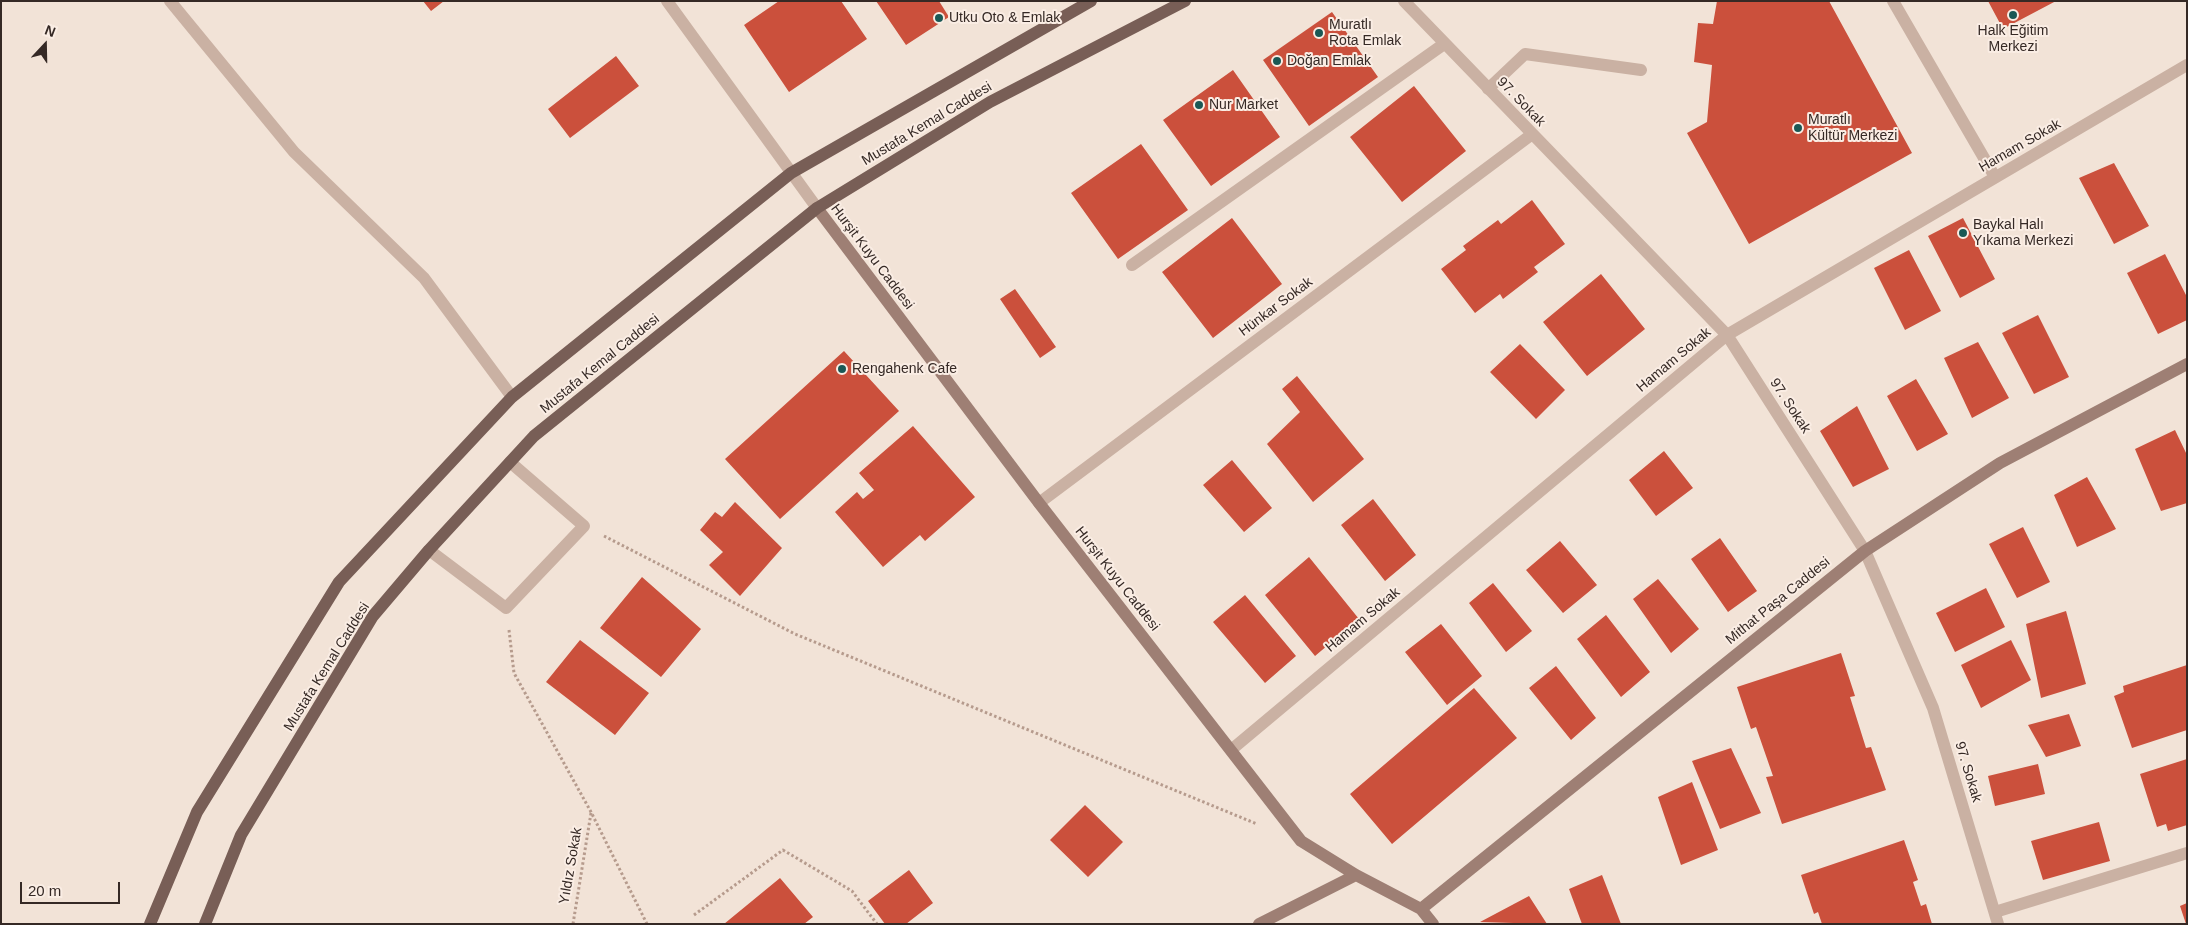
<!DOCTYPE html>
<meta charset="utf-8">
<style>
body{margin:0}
#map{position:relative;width:2188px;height:925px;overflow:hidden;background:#f2e3d7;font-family:Arial,sans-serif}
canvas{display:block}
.frame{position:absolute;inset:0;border:2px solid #352925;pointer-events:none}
.north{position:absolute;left:20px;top:20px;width:50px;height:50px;-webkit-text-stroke:4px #faede4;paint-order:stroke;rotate:21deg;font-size:14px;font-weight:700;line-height:20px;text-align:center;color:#352925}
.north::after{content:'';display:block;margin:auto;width:18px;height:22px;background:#352925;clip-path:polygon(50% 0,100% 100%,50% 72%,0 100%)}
.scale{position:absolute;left:20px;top:882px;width:100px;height:22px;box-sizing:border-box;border:2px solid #352925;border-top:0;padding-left:6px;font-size:15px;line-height:18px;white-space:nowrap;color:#352925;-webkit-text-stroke:4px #faede4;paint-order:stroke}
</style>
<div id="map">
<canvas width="2188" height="925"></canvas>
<div class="frame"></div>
<div class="north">N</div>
<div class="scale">20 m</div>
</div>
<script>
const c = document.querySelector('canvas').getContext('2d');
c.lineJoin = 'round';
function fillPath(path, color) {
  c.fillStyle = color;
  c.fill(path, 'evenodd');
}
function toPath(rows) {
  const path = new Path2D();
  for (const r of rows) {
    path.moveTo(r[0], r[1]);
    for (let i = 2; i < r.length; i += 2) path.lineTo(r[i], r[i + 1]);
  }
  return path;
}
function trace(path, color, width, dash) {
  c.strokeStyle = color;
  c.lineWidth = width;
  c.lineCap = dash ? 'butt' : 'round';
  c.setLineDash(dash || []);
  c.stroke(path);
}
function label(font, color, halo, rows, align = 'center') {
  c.font = font + ' Arial,sans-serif';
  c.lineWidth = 4;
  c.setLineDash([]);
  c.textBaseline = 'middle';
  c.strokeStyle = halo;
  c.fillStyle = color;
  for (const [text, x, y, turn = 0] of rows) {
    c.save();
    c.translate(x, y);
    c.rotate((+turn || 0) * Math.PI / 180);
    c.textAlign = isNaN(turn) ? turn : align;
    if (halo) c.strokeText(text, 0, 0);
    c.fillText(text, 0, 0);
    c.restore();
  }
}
fillPath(toPath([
 [423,1,444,1,431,11],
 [779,1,841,1,867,39,789,92,744,25],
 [876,1,939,1,949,17,906,45],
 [1717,1,1829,1,1912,153,1749,244,1687,133,1707,122,1712,65,1694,62,1698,23,1713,24],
 [1988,1,2056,1,2003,29],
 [1332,12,1378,77,1309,126,1263,60],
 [616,56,639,86,570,138,548,109],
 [1233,70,1280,137,1211,186,1163,120],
 [1414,86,1466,151,1402,202,1350,137],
 [1141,144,1188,210,1118,259,1071,193],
 [2114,163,2149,226,2114,244,2079,178],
 [1532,200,1565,244,1534,267,1538,272,1503,299,1500,294,1475,313,1441,269,1466,250,1463,246,1498,220,1501,224],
 [1232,218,1282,284,1213,338,1162,272],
 [1963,218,1995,279,1960,298,1928,236],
 [1909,250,1941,311,1905,330,1874,268],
 [2165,254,2187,297,2187,320,2158,334,2127,273],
 [1601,274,1645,329,1587,376,1543,322],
 [1015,289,1056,347,1040,358,1000,299],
 [2038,315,2069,377,2034,394,2002,333],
 [1978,342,2009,398,1972,418,1944,358],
 [1520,344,1565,390,1536,419,1490,372],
 [844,351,899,411,780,519,725,459],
 [1297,376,1364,459,1313,502,1267,444,1300,412,1282,389],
 [1916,379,1948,434,1917,451,1887,396],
 [1857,406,1889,469,1853,487,1820,431],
 [913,426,975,497,925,541,920,535,883,567,835,512,857,492,863,499,874,490,859,473],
 [2175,430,2187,455,2187,503,2161,511,2135,449],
 [1664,451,1693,488,1656,516,1629,480],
 [1232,460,1272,508,1244,532,1203,485],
 [2087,477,2116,529,2077,547,2054,495],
 [1373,499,1416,555,1385,581,1341,525],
 [735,502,782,548,740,596,709,565,723,552,700,530,715,512,722,517],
 [2023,527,2050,582,2017,598,1989,544],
 [1720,538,1757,591,1728,612,1691,559],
 [1560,541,1597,585,1563,613,1526,570],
 [1309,557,1359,619,1315,656,1265,595],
 [642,577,701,629,661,677,600,628],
 [1658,579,1699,629,1671,653,1633,599],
 [1493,583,1532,631,1506,652,1469,603],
 [1986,588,2005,627,1955,652,1936,613],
 [1245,595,1296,656,1265,683,1213,622],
 [2066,611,2086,684,2041,698,2026,624],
 [1606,615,1650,672,1621,697,1577,639],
 [1441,624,1482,676,1447,705,1405,652],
 [580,640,649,693,615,735,546,682],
 [2011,640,2031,680,1981,708,1961,665],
 [1841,653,1855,696,1850,697,1866,748,1871,747,1886,790,1782,824,1766,777,1773,776,1756,727,1751,729,1737,687],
 [2187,665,2187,730,2132,748,2114,696,2124,692,2123,686],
 [1556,666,1596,718,1571,740,1529,688],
 [1474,688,1517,738,1392,844,1350,794],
 [2069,714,2081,746,2046,757,2028,725],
 [1731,748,1761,813,1720,829,1692,761],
 [2187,759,2187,825,2168,831,2166,824,2157,827,2140,774],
 [2038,764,2045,794,1995,806,1988,776],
 [1692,782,1718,850,1681,865,1658,797],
 [1085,805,1123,842,1088,877,1050,840],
 [2099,822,2110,861,2043,880,2031,841],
 [1904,840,1918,880,1913,882,1921,906,1926,904,1932,924,1822,924,1818,912,1814,914,1801,875],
 [909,870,933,903,906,924,885,924,868,901],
 [1602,875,1621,924,1582,924,1569,889],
 [780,878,813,917,804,924,724,924],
 [1529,896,1547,924,1480,922],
 [2187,903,2187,924,2186,924,2180,906]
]), '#cb503c');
trace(toPath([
 [604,536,795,634,1257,824],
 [509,630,514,673,591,812,647,924],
 [694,915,783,850,852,891,877,924],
 [573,924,591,813]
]), '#b69b8d', 3, [2.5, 2.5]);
trace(toPath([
 [1488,89,1525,54,1641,70],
 [1132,265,1444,44],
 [1995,912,2187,853]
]), '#cab1a3', 12);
trace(toPath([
 [170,1,294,152,424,278,512,397],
 [667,1,817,208],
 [1404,1,1727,335,1865,551,1933,708,1998,924],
 [1893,1,1995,177],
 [1039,503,1531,135],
 [429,550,506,608,584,526,510,462],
 [1231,750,1727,335,2187,65]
]), '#cab1a3', 12);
trace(toPath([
 [817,208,1039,503,1301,841,1356,875,1421,909,1433,924],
 [1421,909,1865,551,2000,463,2187,364],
 [1259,924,1356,875]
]), '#9e7f74', 12);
trace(toPath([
 [150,924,197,812,339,582,512,397,791,173,1091,1],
 [205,924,241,835,373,616,429,550,534,436,817,208,990,102,1185,1]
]), '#785e56', 12);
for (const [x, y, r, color] of [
 [2013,15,5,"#1a5855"],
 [939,18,5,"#1a5855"],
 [1319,33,5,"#1a5855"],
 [1277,61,5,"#1a5855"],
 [1199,105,5,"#1a5855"],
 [1798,128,5,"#1a5855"],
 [1963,233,5,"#1a5855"],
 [842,369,5,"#1a5855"]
]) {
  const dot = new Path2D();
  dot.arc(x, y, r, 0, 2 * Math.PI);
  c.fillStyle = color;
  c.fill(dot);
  trace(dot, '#faede4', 2);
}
label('14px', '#352925', '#faede4', [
 ["Utku Oto & Emlak",949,18],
 ["Muratlı",1329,25],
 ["Rota Emlak",1329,41],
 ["Halk Eğitim",2013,31,"center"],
 ["Merkezi",2013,47,"center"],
 ["Doğan Emlak",1287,61],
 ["Nur Market",1209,105],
 ["Muratlı",1808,120],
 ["Kültür Merkezi",1808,136],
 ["Baykal Halı",1973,225],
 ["Yıkama Merkezi",1973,241],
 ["Rengahenk Cafe",852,369]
], 'left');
label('14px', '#352925', '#faede4', [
 ["97. Sokak",1521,102,46],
 ["Mustafa Kemal Caddesi",927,124,-31],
 ["Hamam Sokak",2020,146,-30],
 ["Hurşit Kuyu Caddesi",872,257,53],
 ["Hünkar Sokak",1276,307,-37],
 ["Hamam Sokak",1674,360,-40],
 ["Mustafa Kemal Caddesi",600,364,-39],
 ["97. Sokak",1790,406,57],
 ["Hurşit Kuyu Caddesi",1117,579,52],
 ["Mithat Paşa Caddesi",1778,601,-39],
 ["Hamam Sokak",1363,620,-40],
 ["Mustafa Kemal Caddesi",327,667,-58],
 ["97. Sokak",1968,772,73],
 ["Yıldız Sokak",571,866,-80]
]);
</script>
